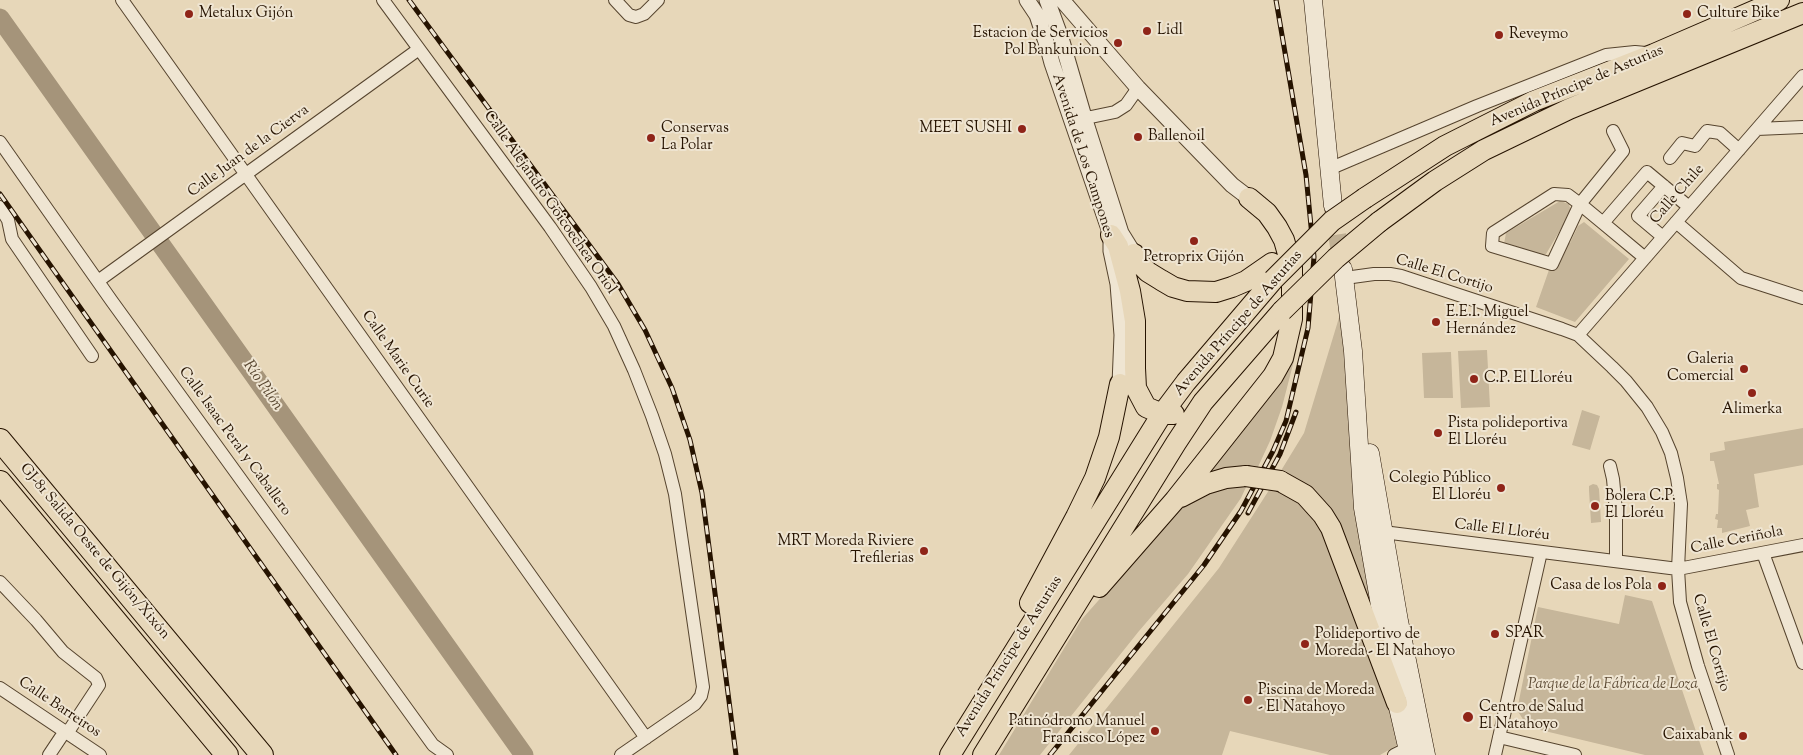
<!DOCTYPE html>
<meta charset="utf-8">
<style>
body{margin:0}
canvas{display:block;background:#e7d7b9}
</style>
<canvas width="1803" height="755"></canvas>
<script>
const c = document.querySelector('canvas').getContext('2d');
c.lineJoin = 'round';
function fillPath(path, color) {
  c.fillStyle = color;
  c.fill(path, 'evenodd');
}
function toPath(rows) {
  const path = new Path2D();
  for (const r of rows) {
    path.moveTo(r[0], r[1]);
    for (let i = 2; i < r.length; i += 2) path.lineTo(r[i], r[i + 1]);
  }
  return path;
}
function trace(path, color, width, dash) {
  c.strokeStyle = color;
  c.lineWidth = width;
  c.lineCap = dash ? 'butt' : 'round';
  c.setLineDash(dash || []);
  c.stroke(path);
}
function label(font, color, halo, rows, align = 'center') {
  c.font = font + ' "Sorts Mill Goudy",serif';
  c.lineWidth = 4;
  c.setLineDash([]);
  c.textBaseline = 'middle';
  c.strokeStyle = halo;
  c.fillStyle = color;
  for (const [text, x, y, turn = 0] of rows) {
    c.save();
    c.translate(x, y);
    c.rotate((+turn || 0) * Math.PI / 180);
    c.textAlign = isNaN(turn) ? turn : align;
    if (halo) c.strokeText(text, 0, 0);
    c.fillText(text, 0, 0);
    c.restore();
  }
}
fillPath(toPath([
 [1560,201,1569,204,1571,212,1546,254,1541,256,1504,244,1506,233],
 [1584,222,1629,259,1575,322,1536,307,1550,267,1565,243,1570,243,1578,226],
 [1341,311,1399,744,1380,755,1330,755,1230,731,1222,755,1069,755,1219,568,1271,487,1304,433],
 [1298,345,1282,407,1270,441,1257,469,1203,476,1283,376],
 [1487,350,1490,407,1461,408,1458,351],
 [1451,352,1453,398,1424,398,1422,353],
 [1582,410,1600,416,1590,450,1572,445],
 [1803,428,1803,465,1754,474,1759,507,1746,510,1750,526,1722,533,1722,528,1717,528,1718,520,1715,519,1716,514,1718,514,1719,490,1717,489,1717,484,1719,484,1714,461,1710,461,1710,453,1725,450,1724,442],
 [1593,484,1597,485,1599,489,1601,522,1591,523,1589,490,1589,486],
 [1247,485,1241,498,1188,574,1139,631,1040,755,999,755,1082,619,1184,504,1222,486],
 [1625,595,1652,601,1704,755,1645,755,1528,727,1517,710,1538,607,1619,624]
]), '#c6b69a');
trace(toPath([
 [0,18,524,755]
]), '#a5947a', 19);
trace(toPath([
 [1333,208,1342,266]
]), '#c0b094', 18, [18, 9]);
const minor = toPath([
 [122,0,646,738],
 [383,0,550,227,591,287,614,326,634,370,652,416,665,454,675,494,703,687,701,696,695,704,621,755],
 [615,0,629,15,636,17,644,14,658,0],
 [1077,113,1084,117,1091,117,1115,112,1126,105,1138,88],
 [1757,129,1803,127],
 [1613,131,1623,151,1580,204,1552,264,1492,246,1493,233,1554,194,1568,195,1580,204,1603,223,1645,258],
 [0,142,111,300,433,745,447,755],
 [1670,158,1682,143,1695,146,1707,131,1720,133,1739,150],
 [1329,169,1477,106,1606,55,1635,52,1646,53],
 [0,207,8,220,12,239,92,356],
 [1676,222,1741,278,1803,298],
 [1603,223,1647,172,1689,207],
 [1663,237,1638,216,1664,186],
 [1345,278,1374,274,1390,274,1401,276,1562,329,1578,335,1612,367,1626,381,1647,407,1662,432,1671,453,1677,478,1681,504,1678,569,1680,602,1698,666,1728,755],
 [98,281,419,49],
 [1578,335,1803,76],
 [1610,466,1613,479,1616,511,1616,561],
 [1383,532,1678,569,1803,545],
 [1763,553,1803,663],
 [0,582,36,620,63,652,96,678,99,685,70,729,65,731,49,755],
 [0,688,100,755],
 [1499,737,1575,755],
 [1394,755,1408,748],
 [1495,755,1541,552]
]);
const tertiary = toPath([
 [1027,0,1037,15,1048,48,1052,63,1111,235,1111,251,1118,284,1122,335,1120,384],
 [1047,0,1061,38,1084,117,1121,233,1134,254],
 [1062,0,1138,88,1232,185,1249,198]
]);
const secondary = toPath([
 [1313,0,1333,206],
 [1343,269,1353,351,1363,508,1397,703,1409,755],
 [1370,453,1399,621,1426,755]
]);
const trunk = toPath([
 [1365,198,1445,146,1534,101,1654,54,1779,0],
 [1379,222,1435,181,1484,150,1569,109,1803,13],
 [1111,235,1118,246,1130,291,1135,321,1135,368,1136,388,1146,407,1162,414,1174,414],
 [1134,254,1138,262,1148,272,1161,280,1173,287,1187,291,1216,292,1232,287,1246,281,1272,263],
 [1280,481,1305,495,1323,515,1331,528,1397,703],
 [1181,497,1206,484,1226,478,1246,476],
 [1099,587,1175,500,1273,376,1283,358,1292,319,1292,268,1284,240,1277,227,1267,213,1249,198],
 [1030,603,1076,517,1095,478,1109,437,1120,384],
 [950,755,1162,414,1186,382,1273,280],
 [983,755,1176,443,1203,402,1282,311]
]);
const motorway = toPath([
 [0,440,262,755],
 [0,482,227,755]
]);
trace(minor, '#56442e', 14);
trace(tertiary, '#56442e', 17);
trace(secondary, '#261300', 19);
trace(trunk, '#261300', 22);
trace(motorway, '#261300', 24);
trace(minor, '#efe5d2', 12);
trace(tertiary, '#efe5d2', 15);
trace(secondary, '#efe5d2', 18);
trace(trunk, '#e7d7b9', 20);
trace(motorway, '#e7d7b9', 22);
const rail = toPath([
 [409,0,618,284,645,330,672,388,690,440,702,493,736,755],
 [0,194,396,755],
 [1248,513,1280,454,1296,412],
 [1050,755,1204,565,1241,511,1273,451,1286,421,1308,328,1314,257,1306,175,1276,0]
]);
trace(rail, '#261300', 5);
trace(rail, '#efe5d2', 3, [9]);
const trunkBridge = toPath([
 [1273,280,1332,221,1365,198],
 [1282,311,1336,258,1379,222],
 [1246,476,1280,481]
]);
trace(trunkBridge, '#261300', 22, []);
trace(trunkBridge, '#e7d7b9', 20);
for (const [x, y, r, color] of [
 [189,14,5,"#8f2418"],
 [1687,14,5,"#8f2418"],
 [1147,31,5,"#8f2418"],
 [1499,35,5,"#8f2418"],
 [1118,43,5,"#8f2418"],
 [1022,129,5,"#8f2418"],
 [1138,137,5,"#8f2418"],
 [651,138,5,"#8f2418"],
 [1194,241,5,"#8f2418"],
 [1436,322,5,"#8f2418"],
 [1744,369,5,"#8f2418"],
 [1474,379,5,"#8f2418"],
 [1752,393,5,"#8f2418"],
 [1438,433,5,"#8f2418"],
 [1501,488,5,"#8f2418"],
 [1595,506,5,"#8f2418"],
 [924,551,5,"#8f2418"],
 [1662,586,5,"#8f2418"],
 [1495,634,5,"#8f2418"],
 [1305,644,5,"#8f2418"],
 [1248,700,5,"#8f2418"],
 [1468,717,6,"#8f2418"],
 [1155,731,5,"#8f2418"],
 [1743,736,5,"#8f2418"]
]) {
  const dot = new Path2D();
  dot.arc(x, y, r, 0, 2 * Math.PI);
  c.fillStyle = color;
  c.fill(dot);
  trace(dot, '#efe5d2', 2);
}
label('15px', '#261300', '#efe5d2', [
 ["Metalux Gijón",199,14],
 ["Culture Bike",1697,14],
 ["Lidl",1157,31],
 ["Estacion de Servicios",1108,34,"right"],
 ["Pol Bankunion 1",1108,51,"right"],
 ["Reveymo",1509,35],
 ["Conservas",661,129],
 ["La Polar",661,146],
 ["MEET SUSHI",1012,129,"right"],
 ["Ballenoil",1148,137],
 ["Petroprix Gijón",1194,258,"center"],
 ["E.E.I. Miguel",1446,313],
 ["Hernández",1446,330],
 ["Galeria",1734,360,"right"],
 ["Comercial",1734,377,"right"],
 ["C.P. El Lloréu",1484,379],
 ["Alimerka",1752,410,"center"],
 ["Pista polideportiva",1448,424],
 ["El Lloréu",1448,441],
 ["Colegio Público",1491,479,"right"],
 ["El Lloréu",1491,496,"right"],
 ["Bolera C.P.",1605,497],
 ["El Lloréu",1605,514],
 ["MRT Moreda Riviere",914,542,"right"],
 ["Trefilerias",914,559,"right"],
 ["Casa de los Pola",1652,586,"right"],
 ["SPAR",1505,634],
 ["Polideportivo de",1315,635],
 ["Moreda - El Natahoyo",1315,652],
 ["Piscina de Moreda",1258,691],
 ["- El Natahoyo",1258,708],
 ["Centro de Salud",1479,708],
 ["El Natahoyo",1479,725],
 ["Patinódromo Manuel",1145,722,"right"],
 ["Francisco López",1145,739,"right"],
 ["Caixabank",1733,736,"right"]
], 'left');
label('15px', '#261300', '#efe5d2', [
 ["Avenida Príncipe de Asturias",1577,87,-23],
 ["Calle Juan de la Cierva",249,152,-36],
 ["Avenida de Los Campones",1082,156,72],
 ["Calle Chile",1678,195,-49],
 ["Calle Alejandro Goicoechea Oriol",549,203,55],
 ["Calle El Cortijo",1444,275,17],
 ["Avenida Príncipe de Asturias",1239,324,-49],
 ["Calle Marie Curie",397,360,55],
 ["Calle Isaac Peral y Caballero",234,442,54],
 ["Calle El Lloréu",1502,531,7],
 ["Calle Ceriñola",1737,541,-11],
 ["GJ-81 Salida Oeste de Gijón/Xixón",94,552,50],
 ["Calle El Cortijo",1710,643,74],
 ["Avenida Príncipe de Asturias",1010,657,-58],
 ["Calle Barreiros",59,708,34]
]);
label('italic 15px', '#5e4c36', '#efe5d2', [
 ["Parque de la Fábrica de Loza",1613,685]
]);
label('italic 16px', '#594731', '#efe5d2', [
 ["Río Pilón",262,386,55]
]);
</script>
